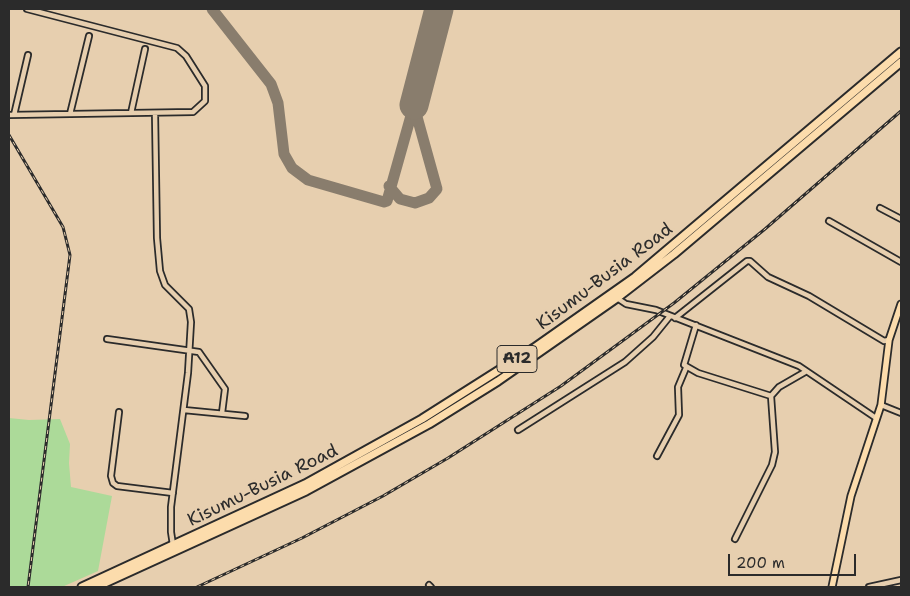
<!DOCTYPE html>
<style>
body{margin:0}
#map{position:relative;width:910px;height:596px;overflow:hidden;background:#e7cfaf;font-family:"Shantell Sans",sans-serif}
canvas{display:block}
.frame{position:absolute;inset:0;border:10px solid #2b2b2b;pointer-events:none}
.scale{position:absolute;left:728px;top:554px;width:128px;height:22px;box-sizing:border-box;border:2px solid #2b2b2b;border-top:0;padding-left:6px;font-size:15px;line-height:18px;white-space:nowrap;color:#2b2b2b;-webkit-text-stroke:4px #e7cfaf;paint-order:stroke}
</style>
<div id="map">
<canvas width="910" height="596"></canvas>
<div class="frame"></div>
<div class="scale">200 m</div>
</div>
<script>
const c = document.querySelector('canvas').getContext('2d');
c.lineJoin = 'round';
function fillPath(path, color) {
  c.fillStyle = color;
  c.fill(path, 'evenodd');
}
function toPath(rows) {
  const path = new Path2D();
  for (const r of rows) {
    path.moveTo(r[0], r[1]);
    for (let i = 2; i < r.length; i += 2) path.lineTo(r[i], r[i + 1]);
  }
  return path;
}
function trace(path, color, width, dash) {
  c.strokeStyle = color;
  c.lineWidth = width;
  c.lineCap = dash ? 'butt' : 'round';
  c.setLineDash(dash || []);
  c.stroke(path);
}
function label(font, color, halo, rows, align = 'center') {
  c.font = font + ' "Shantell Sans",sans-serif';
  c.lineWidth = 5;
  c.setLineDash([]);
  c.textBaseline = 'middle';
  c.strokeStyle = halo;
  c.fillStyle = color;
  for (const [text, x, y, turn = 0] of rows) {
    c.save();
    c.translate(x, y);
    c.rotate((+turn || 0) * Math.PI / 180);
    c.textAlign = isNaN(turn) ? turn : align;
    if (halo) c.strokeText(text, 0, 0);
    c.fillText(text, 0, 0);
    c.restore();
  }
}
fillPath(toPath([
 [9,418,29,420,60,419,70,444,69,463,71,487,112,496,98,571,62,587,9,587]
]), '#acda99');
trace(toPath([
 [212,9,271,84,278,103,284,154,292,168,308,180,384,202,387,201,414,105],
 [389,186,400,199,415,203,429,198,437,189,414,106]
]), '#897d6d', 11);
trace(toPath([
 [414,105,439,9]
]), '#897d6d', 29);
const minor = toPath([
 [131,113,145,49],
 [155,113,157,238,160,271,165,285,189,309,191,322,188,373,171,507,171,532,173,545],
 [70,114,89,36],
 [9,115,193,112,205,101,205,86,186,56,177,48,27,9],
 [14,115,28,55],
 [880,208,901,219],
 [829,221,901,262],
 [617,298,626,304,656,310,799,366,876,418],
 [675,318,747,261,750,261,768,277,809,296,884,341,889,340],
 [696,325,684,365,698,373,771,396],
 [107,339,199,352,225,389,222,413],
 [881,405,901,413],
 [184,410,245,416],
 [119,412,111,476,113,483,117,486,173,493],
 [518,430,625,362,653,337,670,316],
 [657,456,679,415,678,387,686,368],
 [735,539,772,465,775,452,771,396,779,387,805,372],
 [429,585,431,587],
 [869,587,901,580]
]);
const major = toPath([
 [832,587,851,496,881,405,889,340,901,304]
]);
const highway = toPath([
 [82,587,305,484,422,419,534,348,635,277,901,52],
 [96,587,306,491,429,424,498,381,617,298,674,254,901,62]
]);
trace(minor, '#2b2b2b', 8);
trace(major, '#2b2b2b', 9);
trace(highway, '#2b2b2b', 11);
trace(minor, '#e7cfaf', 4.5);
trace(major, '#fcdcac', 5.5);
trace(highway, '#fcdcac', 7);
const rail = toPath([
 [9,135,63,227,70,255,28,587],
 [197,587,302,538,383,496,448,458,561,386,674,303,765,229,901,111]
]);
trace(rail, '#2b2b2b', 3);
trace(rail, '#e7cfaf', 1, [4]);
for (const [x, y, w] of [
 [517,359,40]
]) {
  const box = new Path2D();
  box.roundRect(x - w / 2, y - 13.5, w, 27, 4);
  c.fillStyle = '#e7cfaf';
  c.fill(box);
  trace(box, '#2b2b2b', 1);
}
label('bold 16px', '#2b2b2b', null, [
 ["A12",517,359]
]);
label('18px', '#2b2b2b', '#e7cfaf', [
 ["Kisumu-Busia Road",605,277,-37],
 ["Kisumu-Busia Road",263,486,-26]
]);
</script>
